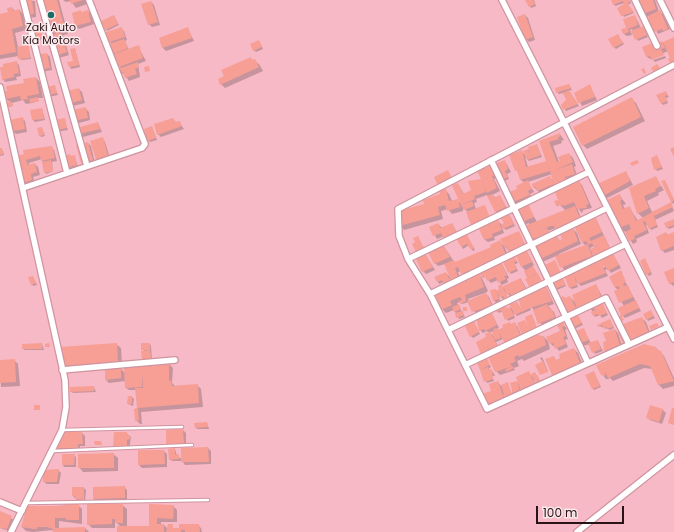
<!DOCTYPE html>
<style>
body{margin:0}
#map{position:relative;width:674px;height:532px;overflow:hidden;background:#f7b9c5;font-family:Poppins,sans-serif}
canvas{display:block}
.scale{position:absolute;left:536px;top:506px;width:88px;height:18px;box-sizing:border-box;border:2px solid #281317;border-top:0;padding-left:5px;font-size:12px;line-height:14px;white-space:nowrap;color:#281317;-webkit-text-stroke:3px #fbe8eb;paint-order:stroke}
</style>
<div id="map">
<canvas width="674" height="532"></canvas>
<div class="scale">100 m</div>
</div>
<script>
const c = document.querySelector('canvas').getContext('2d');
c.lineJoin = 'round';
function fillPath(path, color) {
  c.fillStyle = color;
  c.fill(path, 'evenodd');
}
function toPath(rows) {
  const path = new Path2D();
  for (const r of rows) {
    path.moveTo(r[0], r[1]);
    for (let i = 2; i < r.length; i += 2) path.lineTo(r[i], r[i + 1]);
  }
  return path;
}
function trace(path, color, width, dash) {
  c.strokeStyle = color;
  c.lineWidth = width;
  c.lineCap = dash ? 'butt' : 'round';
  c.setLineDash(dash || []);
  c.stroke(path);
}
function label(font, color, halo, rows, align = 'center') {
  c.font = font + ' Poppins,sans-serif';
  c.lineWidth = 3;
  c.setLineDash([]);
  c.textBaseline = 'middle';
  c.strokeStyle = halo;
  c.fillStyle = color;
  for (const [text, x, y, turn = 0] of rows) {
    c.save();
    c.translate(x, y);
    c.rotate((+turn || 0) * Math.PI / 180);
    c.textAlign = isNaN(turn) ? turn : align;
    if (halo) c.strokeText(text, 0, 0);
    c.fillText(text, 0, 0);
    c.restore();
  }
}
fillPath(toPath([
 [22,0,35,1,36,17,27,18,23,15,26,30,15,33,18,47,28,46,31,59,21,60,19,56,0,59,0,15,9,13,12,8,15,11,19,10,24,15],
 [38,0,59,0,68,34,63,35,69,55,56,59],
 [63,0,86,0,87,4,76,8,71,1,66,2],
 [526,0,534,0,536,6,531,8],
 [612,0,630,0,631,3,627,5,634,13,624,17,619,8,628,3,628,2,615,6],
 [636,0,655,0,659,12,663,14,670,29,658,34,649,16,646,17,644,14],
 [151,2,154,5,160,25,152,27,149,24],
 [80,11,82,13,88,11,91,14,94,24,79,29,76,26],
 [525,15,528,18,535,40,529,42,526,39],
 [114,16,119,25,107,31,106,29],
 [635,16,641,28,645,29,648,37,638,41,632,29,630,30,632,35,627,36,624,34],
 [121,28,124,31,127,40,125,41,129,50,138,46,146,61,138,64,140,77,129,81,125,75,120,72,121,69,113,53,112,44,110,42],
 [188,29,194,41,166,51,163,48,160,38],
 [40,31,43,39,37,40,35,38],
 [619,37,624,44,616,49,614,47],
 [674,39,672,58,668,51,650,59,647,57,652,44,655,47,658,44],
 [259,41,263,49,256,52,254,50],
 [75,49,80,67,71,69,69,63,74,62],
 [47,54,50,57,52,70,41,72],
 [665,56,666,58,655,62,653,60],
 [250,58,259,64,263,71,225,88,221,84,225,77],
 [16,62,19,65,21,76,16,77,17,80,5,82,3,79],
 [36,78,40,82,43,98,38,98,39,101,32,103,26,104,23,100,12,103,13,106,8,107,11,103,6,99,25,84],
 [569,85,572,90,568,91,579,106,566,111,562,105,568,100,563,93,559,94,557,92],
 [54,86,58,95,48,97],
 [590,86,597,100,582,106,575,93],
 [79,89,82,92,85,103,73,106,71,104],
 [665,92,669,97,666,98,668,103,663,105,661,103],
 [632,99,636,103,645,121,587,149,583,145],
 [42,109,45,120,35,122,33,120],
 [86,109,89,112,90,120,75,124,73,121],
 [22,118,25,121,27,132,16,134,13,131,11,121],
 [64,119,68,130,55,132,53,131],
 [173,119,177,123,179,122,184,129,161,137,158,134],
 [98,123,102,132,79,138,76,135],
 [152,127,157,140,150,142,148,140],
 [42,128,45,136,41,137,40,135],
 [560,134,564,140,561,141,562,143,553,146,559,162,569,154,573,158,576,166,574,167,578,177,558,187,554,183,556,187,541,194,532,185,550,178,555,182,552,174,528,182,534,192,530,194,532,198,515,205,512,202,519,189,525,183,521,180,511,156,522,152,526,156,524,152,537,145,542,157,529,161,525,157,528,167,547,162,540,142],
 [103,139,105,142,110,158,99,162,96,159],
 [88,143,91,146,95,163,85,166,82,163,77,146],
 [51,147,54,150,57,161,52,162,53,171,46,174,45,172,42,159,29,163,29,165,35,164,38,167,40,175,33,177,35,183,27,185,24,182,24,172,20,166,18,157],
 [0,149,3,151,4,155,0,156],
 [74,156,78,166,70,168,66,164],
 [656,156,663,169,657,171,652,163],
 [505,161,511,172,507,174,509,179,502,182,499,177,494,179,500,191,492,195,496,198,500,196,508,210,498,215,487,195,476,199,477,202,474,203,476,209,484,206,492,222,497,220,502,225,505,224,508,214,510,216,515,226,506,230,502,227,504,233,494,237,495,240,488,242,485,240,483,225,475,228,467,211,463,208,463,211,452,214,448,209,441,211,443,219,404,230,400,225,425,204,442,195,445,190,449,194,452,201,457,200,462,204,458,184,464,194,473,191,482,180],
 [626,172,633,185,607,198,604,196],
 [449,173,452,179,440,185,438,183],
 [656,178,664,190,658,193,659,195,647,201,652,212,672,203,663,182,666,183,674,200,674,203,671,204,674,211,655,220,658,227,651,230,648,224,646,225,649,233,636,239,637,242,633,244,625,231,624,232,620,228,620,196,626,204,623,205,625,209,629,207,638,221,643,218,638,213,630,189],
 [578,181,582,185,592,208,583,210,582,213,577,207,582,221,559,231,556,228,548,231,545,234,546,238,531,243,529,223,524,225,521,222,527,204,537,222,566,211,558,203,559,206,557,206,556,202,560,202],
 [596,219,611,250,592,254,595,259,564,270,556,256,540,263,537,261,557,237,560,241,573,229,577,233,581,244,559,254,559,256,586,246,582,242],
 [594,246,595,248,591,250,590,248],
 [674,220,674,227,669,229,667,227],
 [438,224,442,228,452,224,460,237,467,236,475,250,473,251,469,245,463,249,457,238,444,236,437,239,430,227],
 [519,233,527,248,512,254,504,246,510,260,515,258,518,263,515,264,518,271,511,274,504,261,501,262,509,278,507,279,508,282,502,285,498,280,491,283,488,280,492,269,491,266,481,271,485,277,483,278,480,271,466,277,461,271,458,272,462,283,478,274,482,278,488,291,485,293,489,297,494,308,476,314,469,302,462,304,460,302,457,303,465,317,459,319,454,310,446,313,442,309,457,285,449,278,451,283,446,285,444,282,439,284,436,278,446,273,451,278,445,264,438,266,435,263,443,245,455,263,492,248,500,242,504,246],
 [485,293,485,294,469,302,468,299],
 [666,233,668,235,674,233,674,250,665,253,662,250],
 [526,250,534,265,532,266,543,284,530,287,526,271,522,267],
 [612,253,621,268,611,273,608,269,605,270,608,276,581,286,576,281,578,287,572,289,570,288,565,275,603,266,603,268,610,264],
 [425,254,435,270,426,274,423,271],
 [645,259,652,274,649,276,647,274],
 [555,262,566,286,557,290,555,288],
 [674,269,674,285,673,286,670,283],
 [620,272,641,311,625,318,622,315,624,306,615,292,618,290,615,287],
 [33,277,37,285,33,286,32,284],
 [521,279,529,293,545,286,547,289,554,304,548,306,554,312,557,320,542,326,534,310,529,305,531,310,517,316,513,312,515,318,508,321,503,311,499,313,497,311,505,306,507,309,512,307,522,309,519,297,511,297,506,292,505,298,503,299,499,295,500,303,495,305,496,303,494,300,496,290,497,291,501,290,501,285,506,290],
 [596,285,605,302,602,303,608,315,602,318,600,315,595,317,590,307,581,310,576,305,579,313,577,314,583,325,574,329,565,299,570,297,576,303],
 [491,312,499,328,497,329,498,330,514,323,518,327,523,340,507,345,503,339,496,342,498,346,482,353,485,339,489,333,487,331,483,333,480,330],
 [493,331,495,337,490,333],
 [652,313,655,318,648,321,647,319],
 [642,318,646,322,652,338,628,347,624,343,627,329],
 [610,320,614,328,610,330,599,326],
 [473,321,480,334,473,338,471,336],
 [562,322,567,329,565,330,568,339,565,340,568,347,559,351,555,346,553,346,548,341,550,349,524,361,522,359,517,361,519,366,514,368,515,370,500,375,496,371,540,336,544,337,550,343,561,332],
 [583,329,591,343,598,341,603,351,595,354,590,344,579,347,576,344],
 [615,330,618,333,623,349,608,354,604,348],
 [42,344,44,350,25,350,23,349],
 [116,344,121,348,122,366,67,369,63,365],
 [142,344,150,344,151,346,152,361,144,362,143,360,142,352,144,352],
 [656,348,664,356,674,378,674,386,663,389,659,385,652,369,644,368,613,381,609,377,609,379,606,379,602,374,598,365],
 [574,349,578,353,584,368,557,379,553,375,553,357,557,361],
 [542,357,548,371,541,374,543,362,540,358],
 [14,360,18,364,20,386,1,387,0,361],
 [487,360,491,367,489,368,490,371,493,372,495,376,492,376,494,381,487,383,478,363],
 [169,364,173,368,172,383,175,386,197,385,201,389,203,407,141,412,142,424,140,424,136,420,138,409,136,390,129,390,126,388,125,381,109,383,106,380,121,369,125,373],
 [594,372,601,387,594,390,593,389],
 [529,373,534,378,537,375,541,383,539,384,533,379,537,388,522,390,520,387,521,390,513,393,512,392,517,382,521,386],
 [498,382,501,386,507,383,513,397,508,399,503,394,506,402,489,407,486,404],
 [94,387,96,392,73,393,71,391],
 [132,397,134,399,133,406,128,404],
 [651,406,663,410,666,413,662,424,650,420,647,417],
 [207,423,209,429,197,429,196,427],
 [183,430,186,433,186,447,170,447,167,444],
 [82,433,85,436,85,446,80,446,80,451,61,451,58,448],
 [126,433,131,437,129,450,117,450,114,444],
 [208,448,211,451,211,464,185,465,182,461,172,461,170,459,175,449,177,456,182,459],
 [164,451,167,454,167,467,142,468,139,465],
 [113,454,118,458,118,471,83,472,79,467],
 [74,455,76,457,76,467,64,467,63,465],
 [58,470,61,473,59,484,47,484,44,482],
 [124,487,127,490,127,501,97,502,94,499,94,488],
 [84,488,86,490,85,501,78,501,73,496],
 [78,505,82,509,82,524,59,521,59,528,85,528,89,532,54,532,52,530,33,532,26,531,22,527,28,507],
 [122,505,127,509,127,527,150,527,150,505,173,506,177,510,177,522,161,522,161,525,164,525,169,530,198,525,201,528,202,532,118,532,121,527,115,521,115,528,92,528,88,524],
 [0,512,14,520,9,531,0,528]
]), '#0003');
fillPath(toPath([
 [21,0,32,0,34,14,23,16],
 [36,0,57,0,65,30,46,35],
 [70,0,83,0,71,4],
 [525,0,533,0,535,4,529,7],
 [611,0,630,0,630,2,627,3,634,12,621,16,617,8,624,4,623,1,613,5],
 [635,0,653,0,656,9,643,14,640,3,637,4],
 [151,1,158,22,148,25,141,4],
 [12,7,13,11,19,9,23,26,12,29,16,52,0,55,0,14,8,12,7,8],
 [81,10,81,12,88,10,91,22,75,26,72,13],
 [660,10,668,29,663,31,662,29,654,32,646,20,649,19,648,16],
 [525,14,533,37,525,40,517,17],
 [114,15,118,24,105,30,101,21],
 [635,15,638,25,628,29,629,32,623,34,621,29,626,28,623,19],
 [643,26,647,35,635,40,631,31],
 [122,27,125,37,109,42,106,32],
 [188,27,192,38,162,48,159,38],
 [41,30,42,38,34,39,30,31],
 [60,32,67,52,52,57,46,37],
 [618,34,623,43,613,48,608,39],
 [674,37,674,66,672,67,668,59,670,58,663,42],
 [124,39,128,48,113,54,109,44],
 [259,40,262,47,253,51,250,44],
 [662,41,665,48,661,49,664,55,651,60,650,56,646,57,642,47,652,43,653,47,657,45,656,43],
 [29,45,30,58,18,59,17,47],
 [139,45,143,58,119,67,114,54],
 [75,48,79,65,69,67,67,62,73,61,70,49],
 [47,53,50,68,37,70,35,55],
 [251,57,252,60,255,59,259,67,220,85,218,79,224,76,221,70],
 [17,61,19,73,14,74,14,77,2,80,0,67,3,67,3,64],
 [138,62,139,67,135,69,137,74,125,78,123,72,119,73,118,69],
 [657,64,663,72,656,76,651,68],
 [149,66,150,71,145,72,144,67],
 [644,68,646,73,644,74,641,69],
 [36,77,39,94,27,96,28,99,21,100,20,96,6,99,4,91,7,91,6,86,24,83,23,79],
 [569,84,571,88,556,93,555,88],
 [590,84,595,97,578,103,574,93],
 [55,85,57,93,46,96,43,88],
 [79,88,82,100,69,104,69,101,65,102,63,92],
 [569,90,578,104,563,110,561,105,566,100,563,93],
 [666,91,668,95,665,96,667,101,661,104,656,95],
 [38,97,39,101,30,103,29,99],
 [632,97,641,117,582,146,573,127],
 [11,101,13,106,6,107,5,103],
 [86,107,88,118,72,121,69,111],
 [42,108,44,119,32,120,30,110],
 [23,117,25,129,12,131,10,120],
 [65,118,67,128,52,131,50,121],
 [173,118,175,122,180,121,182,126,157,135,154,124],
 [98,122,100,129,75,135,73,129],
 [152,126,156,138,147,141,144,129],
 [42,127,44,135,39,136,37,128],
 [560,133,561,136,558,137,559,139,549,142,557,162,560,161,558,157,569,153,573,162,556,170,572,164,575,174,565,177,566,181,554,185,550,171,520,180,517,170,546,161,539,141],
 [103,137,108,156,96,159,90,141],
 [88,142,93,160,81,163,76,145],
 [537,144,541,155,527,160,523,151,528,149,531,155,528,147],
 [52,146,55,158,41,161,40,156,26,160,28,165,35,163,37,172,31,174,32,180,23,183,21,172,23,171,22,166,19,167,17,156,24,154,23,150],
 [674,147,674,157,670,149],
 [0,148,2,148,3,154,0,155],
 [522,150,526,167,515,171,509,155],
 [70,154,71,156,75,155,77,165,68,167,62,163,60,157],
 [657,155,662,167,654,170,651,158],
 [51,160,53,171,44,173,42,162],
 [505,160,508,169,505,171,508,177,500,181,497,175,503,171,492,176,497,188,487,193,483,185,486,192,474,196,475,199,461,205,452,185,458,183,463,194,471,190,468,181,481,179,477,171],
 [637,160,639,163,632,166,630,163],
 [448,170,451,177,437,184,434,177],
 [626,171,630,181,603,196,597,184],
 [550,176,554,184,537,191,536,187,533,188,532,184],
 [656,176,661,186,655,189,656,191,644,196,649,208,637,214,629,188],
 [528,180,532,189,528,191,530,195,511,203,507,193,517,189,516,186],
 [579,180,589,204,586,205,587,208,577,209,574,202,564,206,563,205,560,206,558,201,559,205,556,206,554,201,558,200,554,190],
 [665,180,674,200,671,203,673,207,654,216,657,225,649,229,645,221,643,222,647,230,634,236,635,239,629,241,625,232,631,229,629,224,619,228,607,200,620,194,622,200,620,201,623,209,630,206,636,221,671,202,661,181],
 [446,189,449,201,458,199,460,207,447,211,445,205,438,207,440,215,399,226,395,212,424,204,423,200,440,194,439,191],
 [492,194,494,198,500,195,506,207,495,212,487,196],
 [472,201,474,206,464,210,461,205],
 [528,203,534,217,520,223,515,208],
 [485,205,490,218,471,225,466,212],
 [575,206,580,218,555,229,554,226,550,226,542,230,547,228,549,232,544,236,527,240,522,227],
 [508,213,514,224,503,229,501,225,504,223,500,217],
 [596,218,602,232,589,238,591,241,604,235,610,249,594,257,590,249,600,245,594,247,592,243,588,245,592,256,560,268,555,256,588,244,586,241,582,243,574,226],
 [498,219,502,230,492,234,493,237,484,240,479,229,483,227,482,225],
 [674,219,674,225,666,228,664,223],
 [438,223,440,228,452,223,457,233,444,239,441,233,433,236,429,227],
 [573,228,578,241,536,261,530,247,557,236,559,241,562,239,560,234],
 [519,231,525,245,508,251,506,246,504,247,500,239],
 [666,232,667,235,674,232,674,246,661,251,656,237],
 [466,233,474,248,471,250,467,244,461,247,456,238],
 [418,236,424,248,416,252,412,244,415,242,413,238],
 [500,240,506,255,461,274,458,267,455,268,458,277,451,280,444,264,454,260,455,262,491,247,490,245],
 [443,244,450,257,434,264,428,252],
 [526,249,532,262,521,267,515,254],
 [612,251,619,265,608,271,605,266,602,267,598,259],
 [425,253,433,267,422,272,415,257],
 [515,257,517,261,514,262,517,269,508,273,503,262],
 [645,258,651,272,646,275,640,261],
 [555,260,561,273,547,279,541,267],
 [501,261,507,276,504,276,506,279,498,283,496,277,487,281,483,271,491,268,490,265],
 [599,261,606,273,578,284,574,275,577,285,569,288,564,275],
 [533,266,537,273,527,278,524,271],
 [674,268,674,282,669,284,664,272],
 [482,270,485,276,482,278,479,272],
 [621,270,626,282,623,284,624,286,628,285,633,297,619,303,614,291,620,288,618,286,615,288,609,277],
 [446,272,450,281,444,284,442,280,437,282,434,277],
 [479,273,484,287,465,295,466,301,460,304,459,301,462,300,460,297,450,301,452,305,441,310,435,294,454,284,455,285,467,281,466,278],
 [538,273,542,282,530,288,525,279],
 [33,276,36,283,31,285,28,277],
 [562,276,565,285,554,289,551,281],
 [521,278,526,290,511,296,510,293,507,295,503,286],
 [501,284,509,299,506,301,503,296,500,298,497,291,499,299,493,301,490,290,496,289,496,291,499,289,498,286],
 [596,284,602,299,577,308,572,295],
 [545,285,552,301,530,308,527,299,530,308,515,315,509,304,517,302,521,308,518,297],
 [486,293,492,305,472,312,467,301],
 [563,296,565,298,570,296,577,310,564,316,559,298],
 [636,300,639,308,622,316,624,320,618,322,616,318,621,315,618,308],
 [602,302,607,313,599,316,598,314,593,316,591,312,595,310,594,308,590,309,589,307],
 [459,304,461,309,454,312,452,307],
 [547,304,549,309,551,308,555,317,538,324,533,310],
 [505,305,506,308,510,307,514,316,505,320,501,310,496,312,495,309],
 [463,307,467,307,467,311,463,311],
 [651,310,654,316,646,320,643,314],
 [463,311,464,315,456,318,455,313],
 [491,311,497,325,485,331,484,329,479,331,476,318],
 [577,313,582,323,572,328,566,318],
 [532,314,537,328,522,335,517,323,525,320,528,327,525,317],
 [642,317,649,333,623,344,618,332,625,329,623,324],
 [473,319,479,332,470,337,464,324],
 [610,319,613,327,607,329,607,327,604,329,602,325,598,327,597,325],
 [562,320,565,326,562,327,566,336,563,337,566,344,555,349,553,343,550,344,546,337,560,331,556,323],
 [510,322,511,324,515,322,521,337,504,342,499,332,501,338,495,340,492,333,494,332,493,329,497,328,498,330,503,328,502,325],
 [657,323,659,326,651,330,649,326],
 [584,328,589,340,575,345,571,333],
 [615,329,620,346,604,351,603,342,606,341,603,333],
 [490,331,498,347,490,351,487,345,489,351,481,355,476,342,484,338,486,336,485,334],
 [536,335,540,335,541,337,544,336,546,345,519,357,518,355,514,357,516,361,510,364,514,368,506,372,505,370,510,367,495,372,488,357],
 [598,340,601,349,592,353,588,343],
 [42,343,42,349,22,349,22,344],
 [49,343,50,347,45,347,45,344],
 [117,343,118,362,62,366,60,347],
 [141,343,150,343,150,350,141,350],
 [644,344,656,347,657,350,661,351,674,381,658,385,650,366,640,364,608,378,605,372,605,376,601,375,596,365],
 [574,348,580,363,552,375,545,359,554,356,556,360,560,358,559,354],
 [150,350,151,359,142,360,141,351],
 [487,358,490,365,480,370,477,363],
 [15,359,16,382,0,383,0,360],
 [543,361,548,372,540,375,535,365],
 [169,363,169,381,171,380,172,386,198,384,199,403,138,408,139,420,135,421,134,409,137,408,135,388,143,388,142,372,142,387,125,388,124,365],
 [488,367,489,370,492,369,493,379,484,382,480,370],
 [105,368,121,368,121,378,105,380],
 [529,371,535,385,521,391,516,377],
 [594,371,600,386,592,389,585,375],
 [535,372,540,381,536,383,531,374],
 [498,381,504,399,485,405,482,394,491,391,489,384],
 [517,381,520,391,513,394,510,383],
 [508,382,512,395,505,398,501,385],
 [94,386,94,391,70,392,70,387],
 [128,396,132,396,132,404,127,404],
 [34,405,40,405,40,410,34,410],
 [650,405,663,409,659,422,646,418],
 [672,408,674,408,674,425,668,423],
 [207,422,208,427,195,428,194,423],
 [183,429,184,444,166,445,166,430],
 [65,432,82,432,83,444,78,444,78,449,57,448,61,435,64,435],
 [114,432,127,432,127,435,130,435,130,439,127,440,127,447,113,447],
 [94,441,101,441,102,445,95,445],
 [208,447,209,462,181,462,181,448],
 [175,448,175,455,179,454,179,459,169,460,168,449],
 [138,450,164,450,165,464,138,465],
 [114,453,114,468,78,468,78,454],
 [62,454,75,454,74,465,62,465],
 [59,469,57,482,43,482,43,470],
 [125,486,125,498,93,499,93,487],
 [72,487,84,487,84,500,75,499,75,496,72,496],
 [65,504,79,504,79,520,66,520,66,518,55,518,55,528,85,527,85,532,53,532,53,529,47,527,37,527,37,529,34,529,21,527,27,506,65,506],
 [87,504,123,504,123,523,115,523,115,519,112,519,112,524,87,525],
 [149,504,174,505,173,519,157,518,157,524,164,524,164,532,117,532,117,526,149,526],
 [0,511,12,516,7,529,0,528],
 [168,524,173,524,173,528,179,528,179,524,199,524,200,532,185,532,185,530,181,530,181,532,166,532]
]), '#f79e95');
const lane = toPath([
 [62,430,182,427],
 [53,451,192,445],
 [26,503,208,500]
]);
const street = toPath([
 [23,0,67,173],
 [40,0,87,166],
 [502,0,674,339],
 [635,0,657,46],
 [660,0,674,28],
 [0,87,65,380,66,407,62,430,11,532],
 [491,160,588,363],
 [23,188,142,148,145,144,89,0],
 [408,259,589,172],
 [430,294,607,208],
 [668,327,487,409,430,294,408,259,399,236,398,209,674,65],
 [448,330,626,244],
 [465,365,606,298,629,344],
 [62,370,175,360],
 [0,502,22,511],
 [577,532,674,455]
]);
trace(lane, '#cf949f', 4.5);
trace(street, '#cf949f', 8);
trace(lane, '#fff', 2.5);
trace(street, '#fff', 5.5);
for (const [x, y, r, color] of [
 [51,15,4,"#1f6a63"]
]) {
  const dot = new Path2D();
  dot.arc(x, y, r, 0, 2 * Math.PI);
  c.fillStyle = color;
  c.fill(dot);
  trace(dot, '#fbe8eb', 1.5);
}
label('11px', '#281317', '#fbe8eb', [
 ["Zaki Auto",51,28],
 ["Kia Motors",51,41]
]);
</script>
